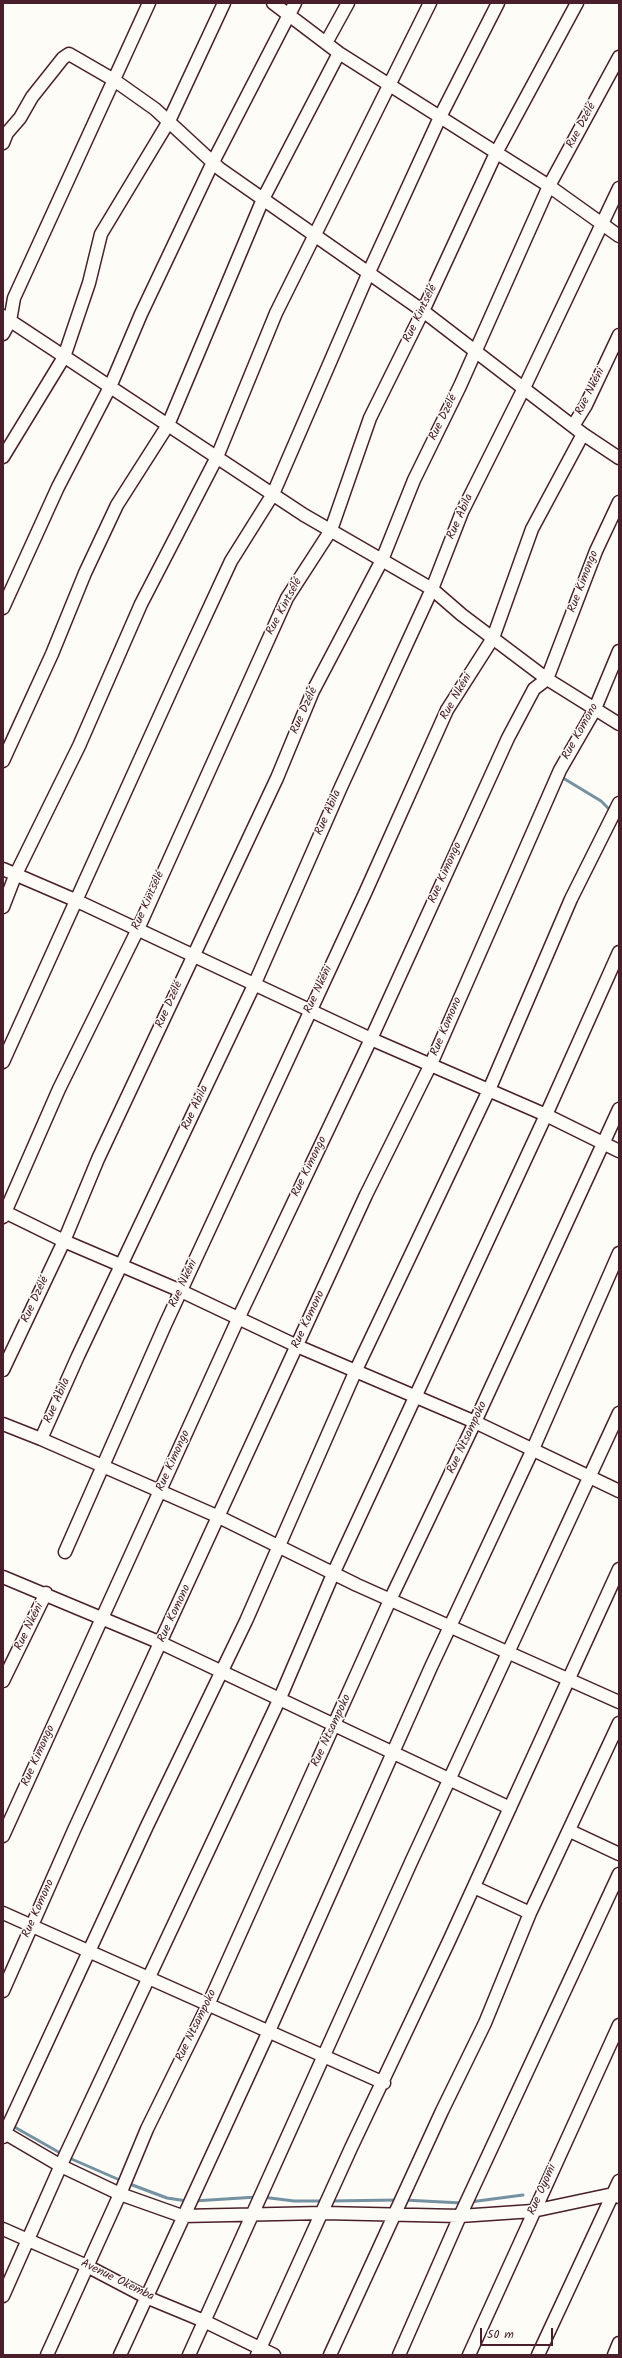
<!DOCTYPE html>
<meta charset="utf-8">
<style>
body{margin:0}
#map{position:relative;width:622px;height:2358px;overflow:hidden;background:#fdfcf7;font-family:Kalam,sans-serif}
canvas{display:block}
.frame{position:absolute;inset:0;border:4px solid #4a1f2b;pointer-events:none}
.scale{position:absolute;left:480px;top:2328px;width:73px;height:18px;box-sizing:border-box;border:2px solid #4a1f2b;border-top:0;padding-left:5px;font-size:12px;line-height:14px;white-space:nowrap;color:#4a1f2b;-webkit-text-stroke:3px #fdfcf7;paint-order:stroke}
</style>
<div id="map">
<canvas width="622" height="2358"></canvas>
<div class="frame"></div>
<div class="scale">50 m</div>
</div>
<script>
const c = document.querySelector('canvas').getContext('2d');
c.lineJoin = 'round';
function toPath(rows) {
  const path = new Path2D();
  for (const r of rows) {
    path.moveTo(r[0], r[1]);
    for (let i = 2; i < r.length; i += 2) path.lineTo(r[i], r[i + 1]);
  }
  return path;
}
function trace(path, color, width, dash) {
  c.strokeStyle = color;
  c.lineWidth = width;
  c.lineCap = dash ? 'butt' : 'round';
  c.setLineDash(dash || []);
  c.stroke(path);
}
function label(font, color, halo, rows, align = 'center') {
  c.font = font + ' Kalam,sans-serif';
  c.lineWidth = 3;
  c.setLineDash([]);
  c.textBaseline = 'middle';
  c.strokeStyle = halo;
  c.fillStyle = color;
  for (const [text, x, y, turn = 0] of rows) {
    c.save();
    c.translate(x, y);
    c.rotate((+turn || 0) * Math.PI / 180);
    c.textAlign = isNaN(turn) ? turn : align;
    if (halo) c.strokeText(text, 0, 0);
    c.fillText(text, 0, 0);
    c.restore();
  }
}
trace(toPath([
 [563,778,601,801,611,811],
 [11,2125,62,2154],
 [67,2157,122,2181],
 [127,2183,167,2198,187,2201],
 [262,2197,294,2201,322,2201],
 [404,2200,462,2203],
 [194,2201,257,2197],
 [330,2201,398,2200],
 [470,2202,523,2195]
]), '#7492a1', 3);
const minor = toPath([
 [273,3,339,53,549,186,619,236],
 [326,43,348,3],
 [3,143,7,133,20,118,32,97,63,58,69,54,76,58,114,80,155,109,220,169,423,311,583,434,619,458],
 [3,316,304,515,432,589,462,615,547,679,619,724],
 [3,334,10,321,14,298,149,3],
 [573,426,586,405,619,335],
 [3,457,64,357,89,283,101,234,169,121,224,3],
 [3,608,58,487,110,387,141,314,213,162,295,3],
 [3,761,52,654,85,573,117,505,168,425,263,199,339,53],
 [3,869,75,900,371,1039,546,1115,619,1151],
 [3,907,15,876,79,746,141,604,217,457,276,313,430,3],
 [3,1062,180,671,231,561,273,494,369,272,441,115,498,3],
 [3,1211,64,1241,181,1291,297,1346,475,1422,619,1491],
 [3,1217,59,1089,138,929,287,598,331,530,370,418,423,311,496,153,577,3],
 [3,1370,64,1241,98,1159,277,778,313,691,382,560,414,480,460,386,549,186,619,57],
 [3,1424,41,1439,219,1517,357,1585,619,1702],
 [41,1439,78,1356,255,983,341,787,432,589,462,512,524,388,619,188],
 [65,1552,165,1325,366,891,447,710,493,638,532,529,583,434],
 [3,1577,161,1643,510,1808],
 [3,1681,46,1593],
 [570,1831,619,1854],
 [3,1836,238,1319,371,1039,508,738,534,689,547,679,596,551,619,502],
 [474,1887,530,1913],
 [3,1913,384,2083],
 [3,1991,74,1830,366,1195,431,1064,560,770,594,711,619,651],
 [3,2132,61,2166,120,2194,182,2216,323,2213,460,2216,533,2211,613,2194,619,2197],
 [3,2137,147,1826,246,1621,356,1370,489,1090,571,899,619,803],
 [3,2229,87,2266,146,2297,204,2321,274,2355],
 [3,2296,65,2156,280,1698,333,1574,546,1115,619,952],
 [47,2355,120,2194,147,2129,208,2005,390,1600,475,1422,619,1109],
 [120,2355,269,2031,431,1667,533,1449,619,1253],
 [189,2355,412,1860,619,1413],
 [257,2355,351,2148,449,1941,619,1569],
 [330,2355,442,2111,485,2023,530,1913,619,1723],
 [399,2355,460,2216,619,1874],
 [469,2355,619,2025],
 [538,2355,619,2181],
 [614,2355,619,2343]
]);
trace(minor, '#4a1f2b', 15);
trace(minor, '#fdfcf7', 12);
label('12px', '#4a1f2b', '#fdfcf7', [
 ["Rue Dzélé",582,126,-62],
 ["Rue Kintsélé",421,314,-64],
 ["Rue Nkéni",591,392,-63],
 ["Rue Dzélé",444,418,-64],
 ["Rue Abila",461,517,-66],
 ["Rue Kimongo",584,582,-69],
 ["Rue Kintsélé",285,607,-62],
 ["Rue Nkéni",457,697,-60],
 ["Rue Dzélé",305,711,-66],
 ["Rue Komono",581,732,-61],
 ["Rue Abila",329,813,-66],
 ["Rue Kimongo",446,873,-66],
 ["Rue Kintsélé",149,901,-66],
 ["Rue Nkéni",319,990,-65],
 ["Rue Dzélé",170,1005,-66],
 ["Rue Komono",447,1027,-67],
 ["Rue Abila",196,1108,-65],
 ["Rue Kimongo",310,1167,-64],
 ["Rue Nkéni",184,1284,-65],
 ["Rue Dzélé",36,1300,-65],
 ["Rue Komono",309,1320,-65],
 ["Rue Abila",58,1401,-66],
 ["Rue Ntsampoko",468,1438,-65],
 ["Rue Kimongo",174,1461,-66],
 ["Rue Komono",175,1614,-65],
 ["Rue Nkéni",30,1627,-64],
 ["Rue Ntsampoko",332,1731,-65],
 ["Rue Kimongo",39,1756,-66],
 ["Rue Komono",39,1909,-66],
 ["Rue Ntsampoko",197,2026,-64],
 ["Rue Oyomi",543,2190,-66],
 ["Avenue Okemba",117,2281,26]
]);
</script>
